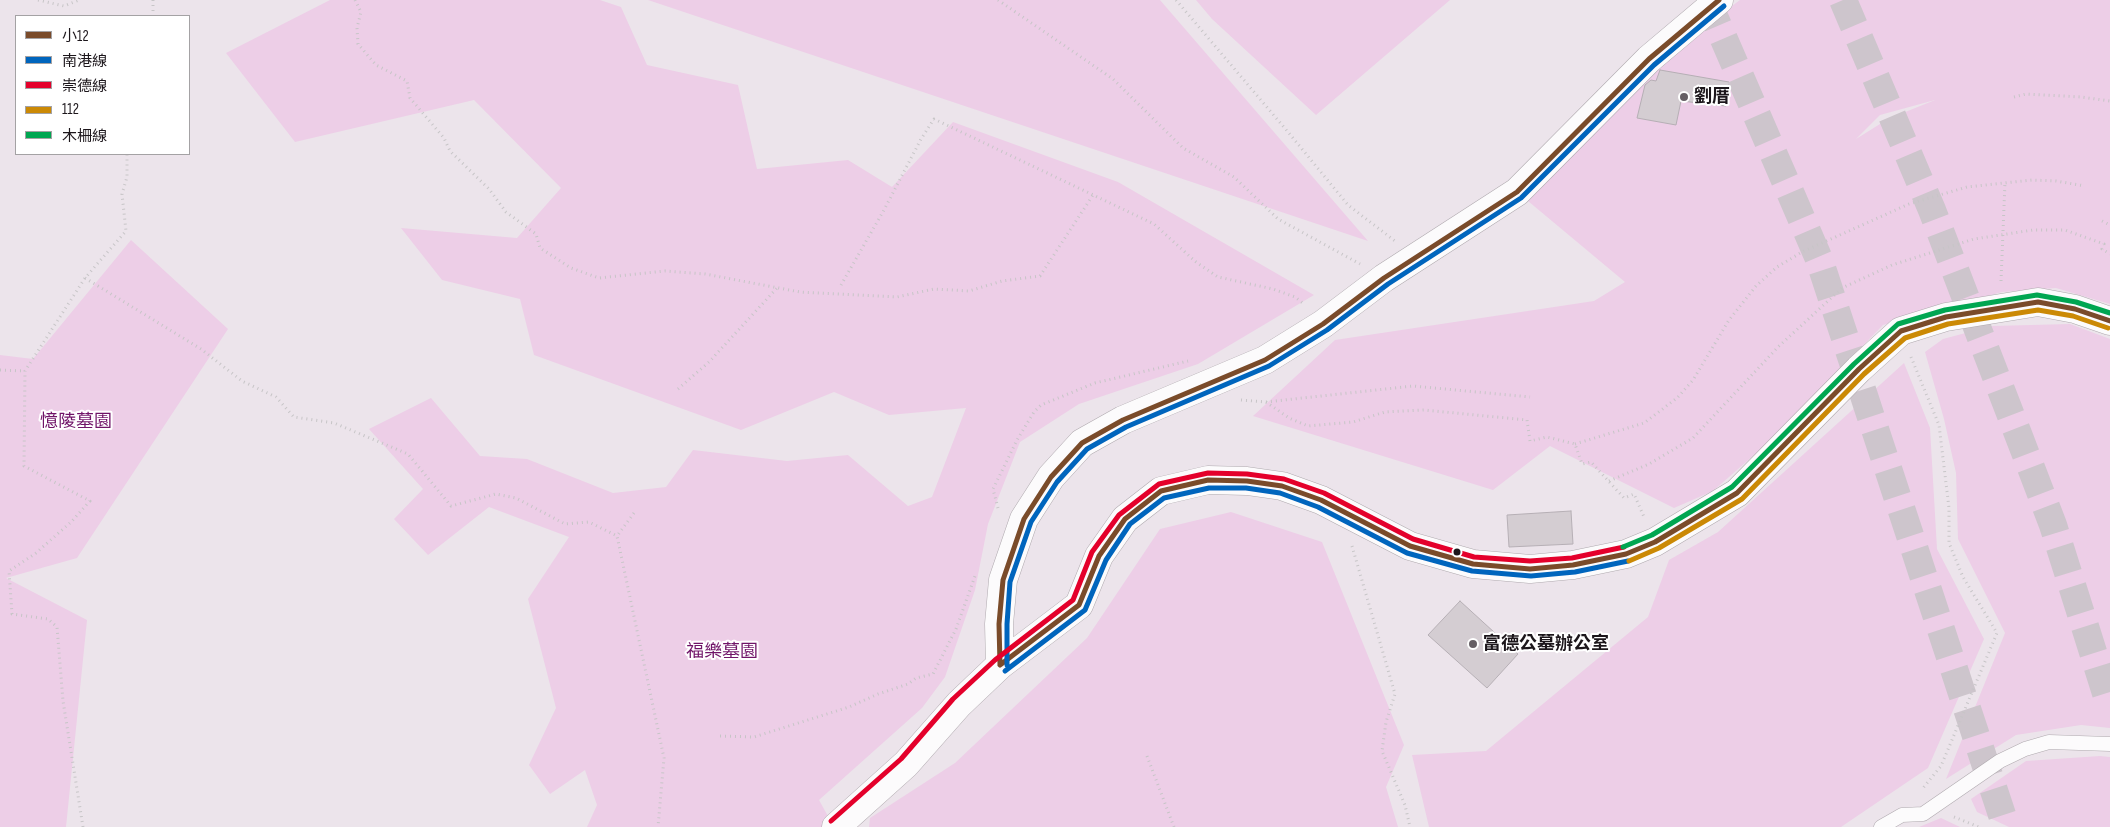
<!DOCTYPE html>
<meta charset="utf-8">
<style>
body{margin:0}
#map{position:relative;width:2110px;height:827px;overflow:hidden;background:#ece4eb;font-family:"Sofia Sans Condensed","Noto Sans TC",sans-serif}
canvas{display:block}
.legend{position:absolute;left:15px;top:15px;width:175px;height:140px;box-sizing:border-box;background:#fff;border:1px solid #a4a2a4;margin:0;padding:6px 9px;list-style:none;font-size:15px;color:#1c161b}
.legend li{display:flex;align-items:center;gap:10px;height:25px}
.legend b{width:25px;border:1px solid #a4a2a4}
</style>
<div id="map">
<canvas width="2110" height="827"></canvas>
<ul class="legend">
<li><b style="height:6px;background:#7a4b2a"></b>小12</li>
<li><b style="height:6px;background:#0065bd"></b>南港線</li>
<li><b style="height:6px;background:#e4002b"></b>崇德線</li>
<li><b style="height:6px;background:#cb8905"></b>112</li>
<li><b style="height:6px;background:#00a651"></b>木柵線</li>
</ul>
</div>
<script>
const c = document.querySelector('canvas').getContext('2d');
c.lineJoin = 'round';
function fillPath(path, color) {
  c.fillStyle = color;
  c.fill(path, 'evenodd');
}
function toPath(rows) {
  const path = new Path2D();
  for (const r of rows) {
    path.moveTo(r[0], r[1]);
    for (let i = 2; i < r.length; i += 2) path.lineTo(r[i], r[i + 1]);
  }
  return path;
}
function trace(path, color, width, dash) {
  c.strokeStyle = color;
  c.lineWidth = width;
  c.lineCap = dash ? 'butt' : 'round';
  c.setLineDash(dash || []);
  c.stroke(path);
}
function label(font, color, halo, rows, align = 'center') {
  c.font = font + ' "Sofia Sans Condensed","Noto Sans TC",sans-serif';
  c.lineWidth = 4;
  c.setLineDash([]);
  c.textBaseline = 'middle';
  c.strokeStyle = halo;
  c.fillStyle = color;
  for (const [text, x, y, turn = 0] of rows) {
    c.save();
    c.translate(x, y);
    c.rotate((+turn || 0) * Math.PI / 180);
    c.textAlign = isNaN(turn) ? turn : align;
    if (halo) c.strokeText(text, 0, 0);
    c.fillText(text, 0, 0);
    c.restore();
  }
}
fillPath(toPath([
 [330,0,600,0,621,7,647,65,738,85,757,169,848,160,892,187,953,122,1118,182,1314,295,1198,364,1079,404,1020,442,988,524,975,590,945,677,922,708,819,800,834,827,587,827,597,805,585,770,550,794,529,765,556,708,528,599,569,537,489,507,428,555,394,519,423,489,369,429,431,398,480,456,527,459,613,493,666,487,693,450,787,461,848,455,908,506,932,497,966,408,889,415,834,392,741,430,534,355,520,299,442,280,401,228,517,238,561,188,474,100,295,142,226,53],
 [648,0,1160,0,1368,241],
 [1196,0,1450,0,1316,115,1212,19],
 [1740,0,2110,0,2110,304,2056,288,2002,292,1883,325,1770,441,1713,491,1674,508,1550,446,1493,490,1253,416,1335,340,1594,301,1625,282,1528,201,1669,53],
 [1935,100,1888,119,1856,139,1880,115],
 [131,240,228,329,77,558,6,578,87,620,66,827,0,827,0,355,33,359],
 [2070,324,2110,339,2110,728,2081,725,2016,735,1946,779,2005,633,1958,539,1956,473,1944,419,1925,352,1943,339,1992,326],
 [1904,363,1930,428,1937,549,1984,639,1928,768,1841,827,1429,827,1412,755,1486,751,1648,617,1669,560,1718,532],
 [1231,512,1322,542,1404,745,1386,787,1398,827,869,827,870,818,955,763,1087,638,1160,529],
 [2100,756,2110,757,2110,827,2009,827,1977,812,1971,799,2026,761],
 [1941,818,1960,827,1919,827]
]), '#edcee7');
const building = toPath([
 [1660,70,1729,82,1726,106,1681,101,1676,125,1637,118,1645,85,1651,80,1656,81,1660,70],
 [1571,511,1573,544,1509,547,1507,515,1571,511],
 [1460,601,1518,654,1487,688,1428,635,1460,601]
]);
fillPath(building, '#d4cdd2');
trace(building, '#b6afb5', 1);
trace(toPath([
 [1707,0,1819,259,2006,827],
 [1843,0,1932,210,2053,525,2110,706]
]), '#cdc5cc', 28, [28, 14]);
const lane = toPath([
 [1881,827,1902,815,1923,814,2000,761,2025,749,2049,742,2110,744]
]);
const street = toPath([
 [1000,665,999,624,1003,580,1024,519,1051,477,1082,443,1123,420,1265,360,1323,324,1384,278,1517,192,1649,59,1719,0],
 [836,827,906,764,959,704,1000,665,1079,605,1099,556,1125,519,1161,491,1208,480,1247,481,1282,486,1321,500,1410,546,1473,564,1530,569,1573,565,1626,554,1655,542,1737,493,1859,369,1901,331,1946,317,2038,302,2075,309,2110,321]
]);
trace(lane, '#afa9ae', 15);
trace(street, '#afa9ae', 29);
trace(toPath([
 [38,0,64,6,79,0],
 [355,0,361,12,357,28,358,44,376,65,407,81,410,98,444,138,450,151,489,189,506,212,536,234,540,248,571,268,599,278,665,271,705,274,800,292,897,297,934,289,969,291,1002,281,1040,276,1093,195],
 [998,0,1113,79,1183,148,1234,177,1278,219,1360,264],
 [1176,0,1288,132,1348,205,1395,241],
 [153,16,153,0],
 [2014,97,2026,94,2081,97,2110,101],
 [2102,221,2110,225],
 [85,278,201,349,242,381,276,397,294,417,334,423,408,454,451,506,496,494,516,498,565,524,589,522,617,536],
 [2001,281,2005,182],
 [841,285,884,210,921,139,934,119,1154,224,1196,262,1218,277,1273,289,1295,297,1304,304],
 [1911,357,1939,425,1949,508,1949,543,1963,577,1997,633,1941,766,1923,788],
 [0,370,25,371],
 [678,389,709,362,777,288],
 [1241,400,1266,402,1413,386,1530,397],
 [1266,402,1289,418,1308,426,1353,422,1385,412,1424,410,1527,420,1530,441,1547,437,1575,444,1582,464,1591,462,1624,498,1634,494,1644,517],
 [1575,444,1644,423,1677,398,1693,380,1729,320,1756,286,1777,267,1802,252,1909,204,1967,187,2032,180,2056,181,2085,186],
 [1609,481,1649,464,1693,438,1778,347,1842,288,1892,265,1974,239,2033,230,2065,230,2104,244,2102,249,2110,254],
 [998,508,993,489,1017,440,1034,412,1041,405,1095,383,1188,361],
 [634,513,617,536,664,758,658,827],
 [1352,546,1395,694,1386,722,1382,751,1405,805,1410,827],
 [720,736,754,737,849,707,878,694,908,684,916,678,933,674,956,629,975,576],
 [1147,756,1174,827],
 [1954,817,1979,827],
 [83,827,63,701,57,627,48,619,12,614,9,571,36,553,71,522,90,501,24,466,25,371,85,278,126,231,122,194,127,177,127,154]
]), '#c7c5c7', 3, [1, 4]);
trace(lane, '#fcfbfc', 14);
trace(street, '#fcfbfc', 28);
trace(toPath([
 [1000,665,1079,605,1099,556,1125,519,1161,491,1208,480,1247,481,1282,486,1321,500,1410,546,1473,564,1530,569,1573,565,1626,554,1655,542,1737,493,1859,369,1901,331,1946,317,2038,302,2075,309,2110,321],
 [1000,665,999,624,1003,580,1024,519,1051,477,1082,443,1123,420,1265,360,1323,324,1384,278,1517,192,1649,59,1719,0]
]), '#7a4b2a', 5);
trace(toPath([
 [1007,665,1007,624,1010,582,1031,522,1057,482,1087,449,1126,427,1269,366,1327,330,1388,284,1521,198,1654,65,1724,6],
 [1005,671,1085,610,1106,560,1130,524,1164,498,1209,488,1246,488,1280,493,1318,507,1407,553,1472,571,1531,576,1575,572,1628,561]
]), '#0065bd', 5);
trace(toPath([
 [831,821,901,759,953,699,995,660,1073,600,1092,552,1119,515,1159,484,1208,473,1247,474,1284,479,1324,493,1413,539,1474,557,1530,561,1572,558,1624,547]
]), '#e4002b', 5);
trace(toPath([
 [1629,561,1659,548,1742,499,1864,374,1905,338,1948,324,2038,310,2073,316,2108,328]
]), '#cb8905', 5);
trace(toPath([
 [1623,547,1652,535,1732,487,1854,364,1898,324,1945,310,2037,295,2076,302,2110,313]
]), '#00a651', 5);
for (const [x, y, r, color] of [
 [1684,97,5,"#655e64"],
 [1457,552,4.5,"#1c161b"],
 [1473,644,5,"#655e64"]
]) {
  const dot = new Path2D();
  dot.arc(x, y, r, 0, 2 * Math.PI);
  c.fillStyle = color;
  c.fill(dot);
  trace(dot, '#fff', 2);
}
label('bold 18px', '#1c161b', '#fff', [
 ["劉厝",1694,97],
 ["富德公墓辦公室",1483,644]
], 'left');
label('18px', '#701468', '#fff', [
 ["憶陵墓園",76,422],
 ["福樂墓園",722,652]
]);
</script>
